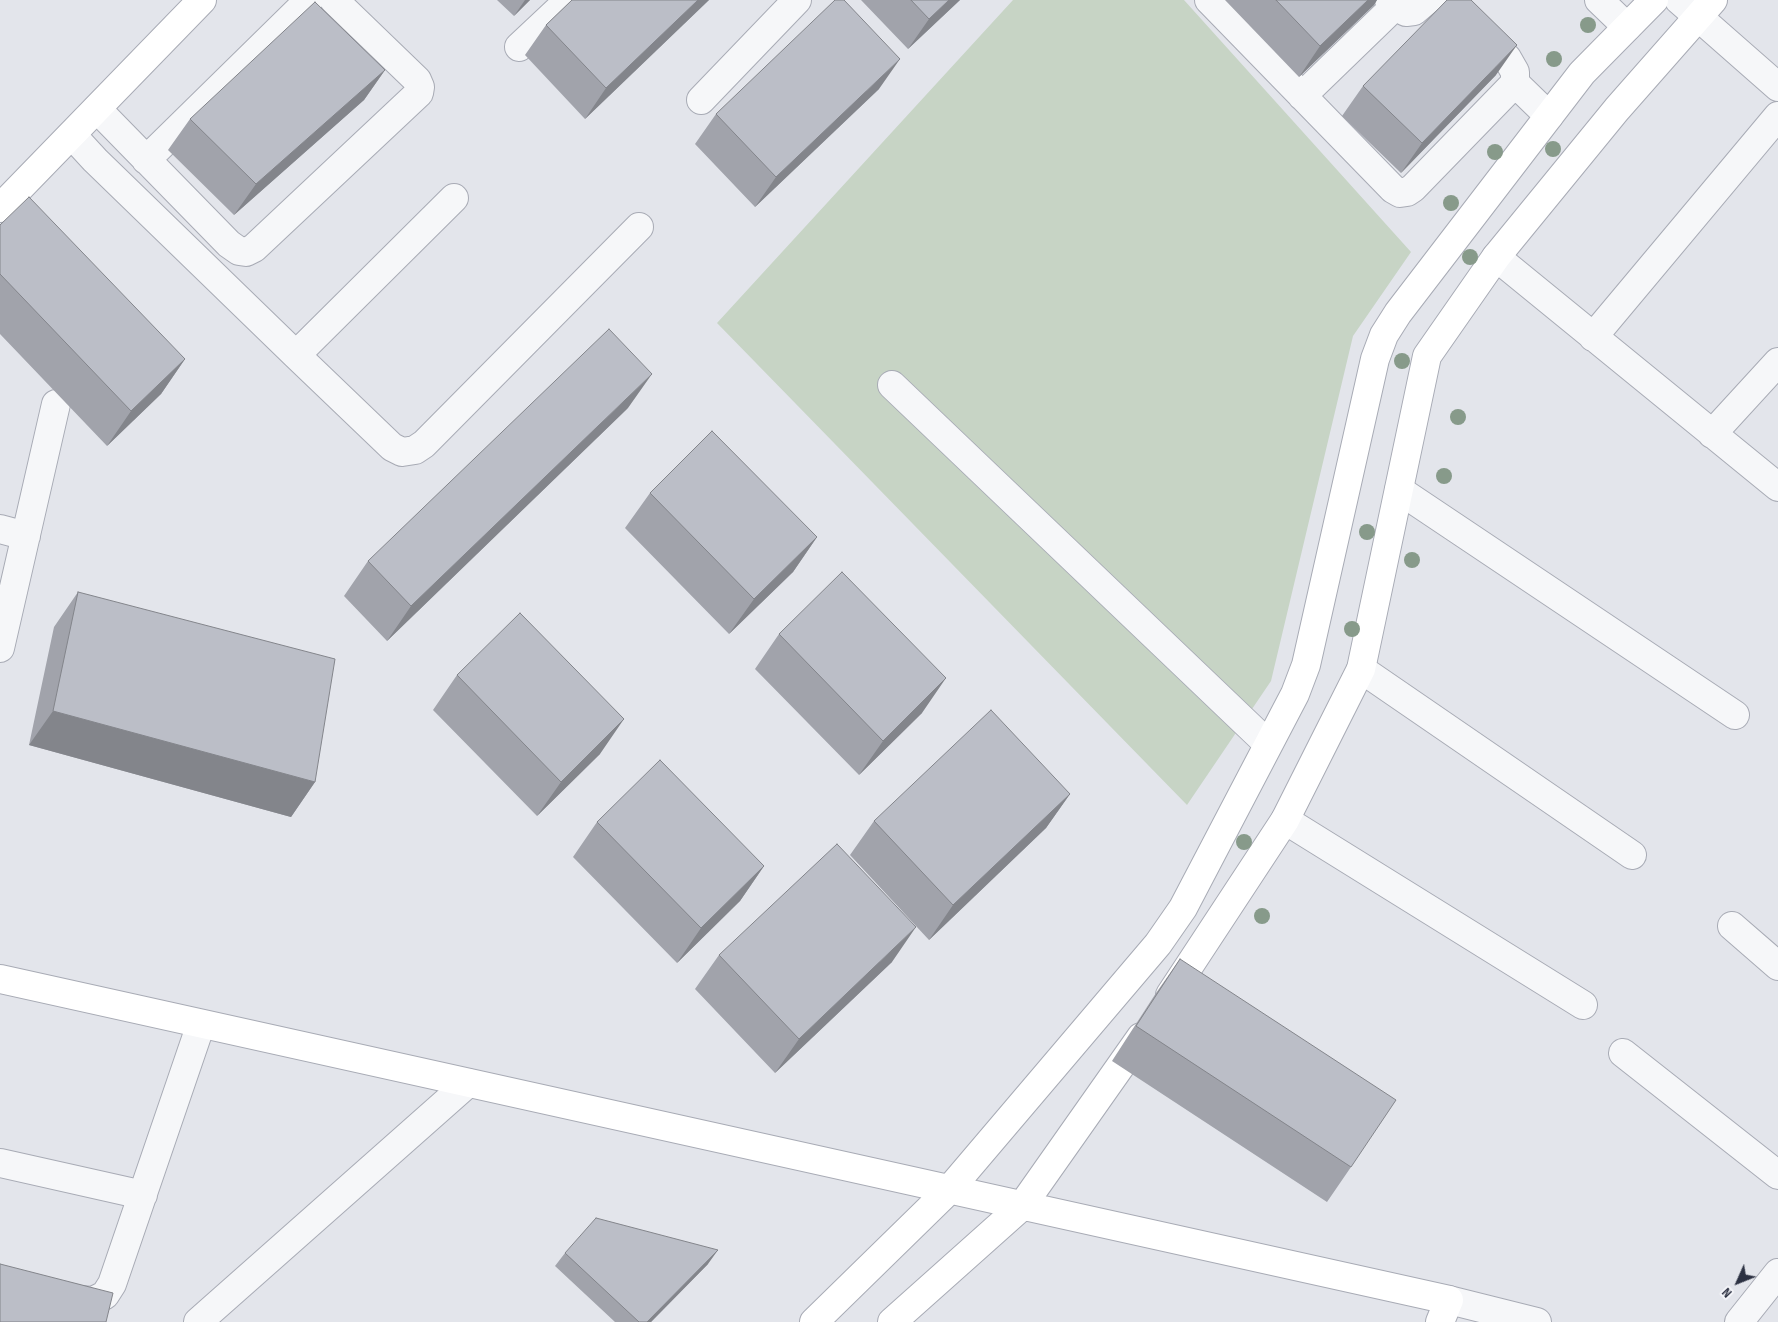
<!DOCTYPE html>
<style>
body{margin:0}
#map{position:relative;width:1778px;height:1322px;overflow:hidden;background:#e3e5eb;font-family:"Sofia Sans Condensed",sans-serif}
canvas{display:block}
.north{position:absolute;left:1713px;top:1257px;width:50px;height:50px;-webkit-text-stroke:4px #f3f4f8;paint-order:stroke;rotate:226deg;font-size:14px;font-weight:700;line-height:20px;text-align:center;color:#2c3142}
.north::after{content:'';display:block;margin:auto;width:18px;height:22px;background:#2c3142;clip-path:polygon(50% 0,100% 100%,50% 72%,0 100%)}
</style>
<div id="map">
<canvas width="1778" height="1322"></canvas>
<div class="north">N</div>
</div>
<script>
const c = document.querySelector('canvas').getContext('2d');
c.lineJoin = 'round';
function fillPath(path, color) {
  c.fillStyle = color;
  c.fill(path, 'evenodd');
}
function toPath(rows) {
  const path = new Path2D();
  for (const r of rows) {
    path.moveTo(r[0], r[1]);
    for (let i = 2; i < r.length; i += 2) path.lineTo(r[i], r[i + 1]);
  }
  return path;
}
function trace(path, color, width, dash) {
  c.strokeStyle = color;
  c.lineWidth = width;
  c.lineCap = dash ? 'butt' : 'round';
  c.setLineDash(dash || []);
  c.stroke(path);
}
fillPath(toPath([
 [1013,0,1184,0,1411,252,1353,336,1271,681,1187,805,717,323]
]), '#c7d4c5');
const street = toPath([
 [1209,0,1393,189,1400,193,1407,192,1413,188,1515,83,1515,72,1507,58,1448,0],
 [1389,0,1395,6,1406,12,1414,11,1427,0],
 [1599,0,1627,27],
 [1679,0,1778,87],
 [519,47,569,0],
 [1515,83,1549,116],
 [1302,96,1395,6],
 [701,100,797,0],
 [97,109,229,244,239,251,246,252,254,248,419,93,420,87,417,80,334,0],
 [72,135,95,160,296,355,392,447,402,452,415,450,424,444,639,227],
 [146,160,309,0],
 [1496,257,1778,487],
 [1593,337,1778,116],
 [296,355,454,198],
 [892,385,1268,744],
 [1712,434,1778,362],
 [1399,490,1735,715],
 [0,529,26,536],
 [0,648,56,404],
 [1361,669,1632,855],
 [1285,820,1583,1005],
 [1732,926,1778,966],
 [1623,1053,1778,1175],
 [0,1163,143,1195],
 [0,1284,80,1300,93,1301,105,1295,112,1284,201,1024],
 [1449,1300,1537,1322],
 [198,1322,468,1083],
 [1739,1322,1778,1273]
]);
const secondary = toPath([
 [0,208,202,0],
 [0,979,1449,1300,1440,1322],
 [1170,995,1285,820,1361,669,1427,356,1496,257,1617,109,1713,0],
 [814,1322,949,1190,1158,944,1183,908,1295,694,1306,665,1375,359,1384,335,1398,313,1582,73,1654,0],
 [892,1322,1022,1206,1141,1037]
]);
trace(street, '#a8abb5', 30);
trace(secondary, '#a8abb5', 30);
trace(street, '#f6f7f9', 28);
trace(secondary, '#fff', 28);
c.fillStyle = '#879a8a';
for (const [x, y] of [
 [1588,25],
 [1554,59],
 [1553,149],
 [1495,152],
 [1451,203],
 [1470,257],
 [1402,361],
 [1458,417],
 [1444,476],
 [1367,532],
 [1412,560],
 [1352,629],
 [1244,842],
 [1262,916]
]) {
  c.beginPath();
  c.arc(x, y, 8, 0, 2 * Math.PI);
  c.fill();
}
fillPath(toPath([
 [497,0,530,0,514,16],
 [572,0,709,0,585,119,525,55,546,25],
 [861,0,960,0,908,49],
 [1225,0,1377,0,1374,5,1299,77],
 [385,70,364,100,234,215,168,150,190,119],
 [1496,75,1401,173,1342,116,1363,86],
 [879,89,755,207,695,144,716,114],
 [0,225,185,359,161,394,107,446,0,334],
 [628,408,387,641,344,596,368,561],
 [650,493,817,537,793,572,729,634,625,528],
 [78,592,315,782,291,817,29,745,54,627],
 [779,634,922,713,859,775,755,669],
 [457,675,600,754,537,816,433,710],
 [1070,794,1046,828,929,940,850,855,874,821],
 [597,822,764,866,740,901,677,963,573,857],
 [719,955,892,962,775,1073,695,989],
 [1180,959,1351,1167,1327,1202,1112,1061,1156,993],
 [565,1253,708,1264,651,1322,615,1322,555,1266]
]), '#a1a3ab');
fillPath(toPath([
 [525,0,530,0,514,16],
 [698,0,709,0,585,119,606,88],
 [949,0,960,0,908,49,929,19],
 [1368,0,1377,0,1374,5,1299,77,1320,46],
 [1517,45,1496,75,1401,173,1422,143],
 [900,59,879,89,755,207,776,177],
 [385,70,364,100,234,215,256,184],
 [185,359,161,394,107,446,131,411],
 [652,374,628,408,387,641,411,606],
 [817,537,793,572,729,634,754,599],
 [946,678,922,713,859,775,883,741],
 [53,711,315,782,291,817,29,745],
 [624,719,600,754,537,816,561,782],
 [1070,794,1046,828,929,940,953,905],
 [764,866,740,901,677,963,701,928],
 [916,927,892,962,775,1073,799,1039],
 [718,1250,708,1264,651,1322,647,1322]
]), '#83858b');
const building = toPath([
 [572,0,698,0,606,88,546,25,572,0],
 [835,0,844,0,900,59,776,177,716,114,835,0],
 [911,0,949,0,929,19,911,0],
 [1276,0,1368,0,1320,46,1276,0],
 [1447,0,1471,0,1517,45,1422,143,1363,86,1447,0],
 [315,2,385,70,256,184,190,119,315,2],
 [29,197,185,359,131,411,0,274,0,225,29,197],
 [609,329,652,374,411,606,368,561,609,329],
 [712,431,817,537,754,599,650,493,712,431],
 [842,572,946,678,883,741,779,634,842,572],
 [78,592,335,659,315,782,53,711,78,592],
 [520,613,624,719,561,782,457,675,520,613],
 [991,710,1070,794,953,905,874,821,991,710],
 [660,760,764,866,701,928,597,822,660,760],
 [837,844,916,927,799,1039,719,955,837,844],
 [1180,959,1396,1100,1351,1167,1136,1026,1180,959],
 [596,1218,718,1250,647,1322,639,1322,565,1253,596,1218],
 [0,1264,113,1293,106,1322,0,1322,0,1264]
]);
fillPath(building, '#bbbec7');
trace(building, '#83858b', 1);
</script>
